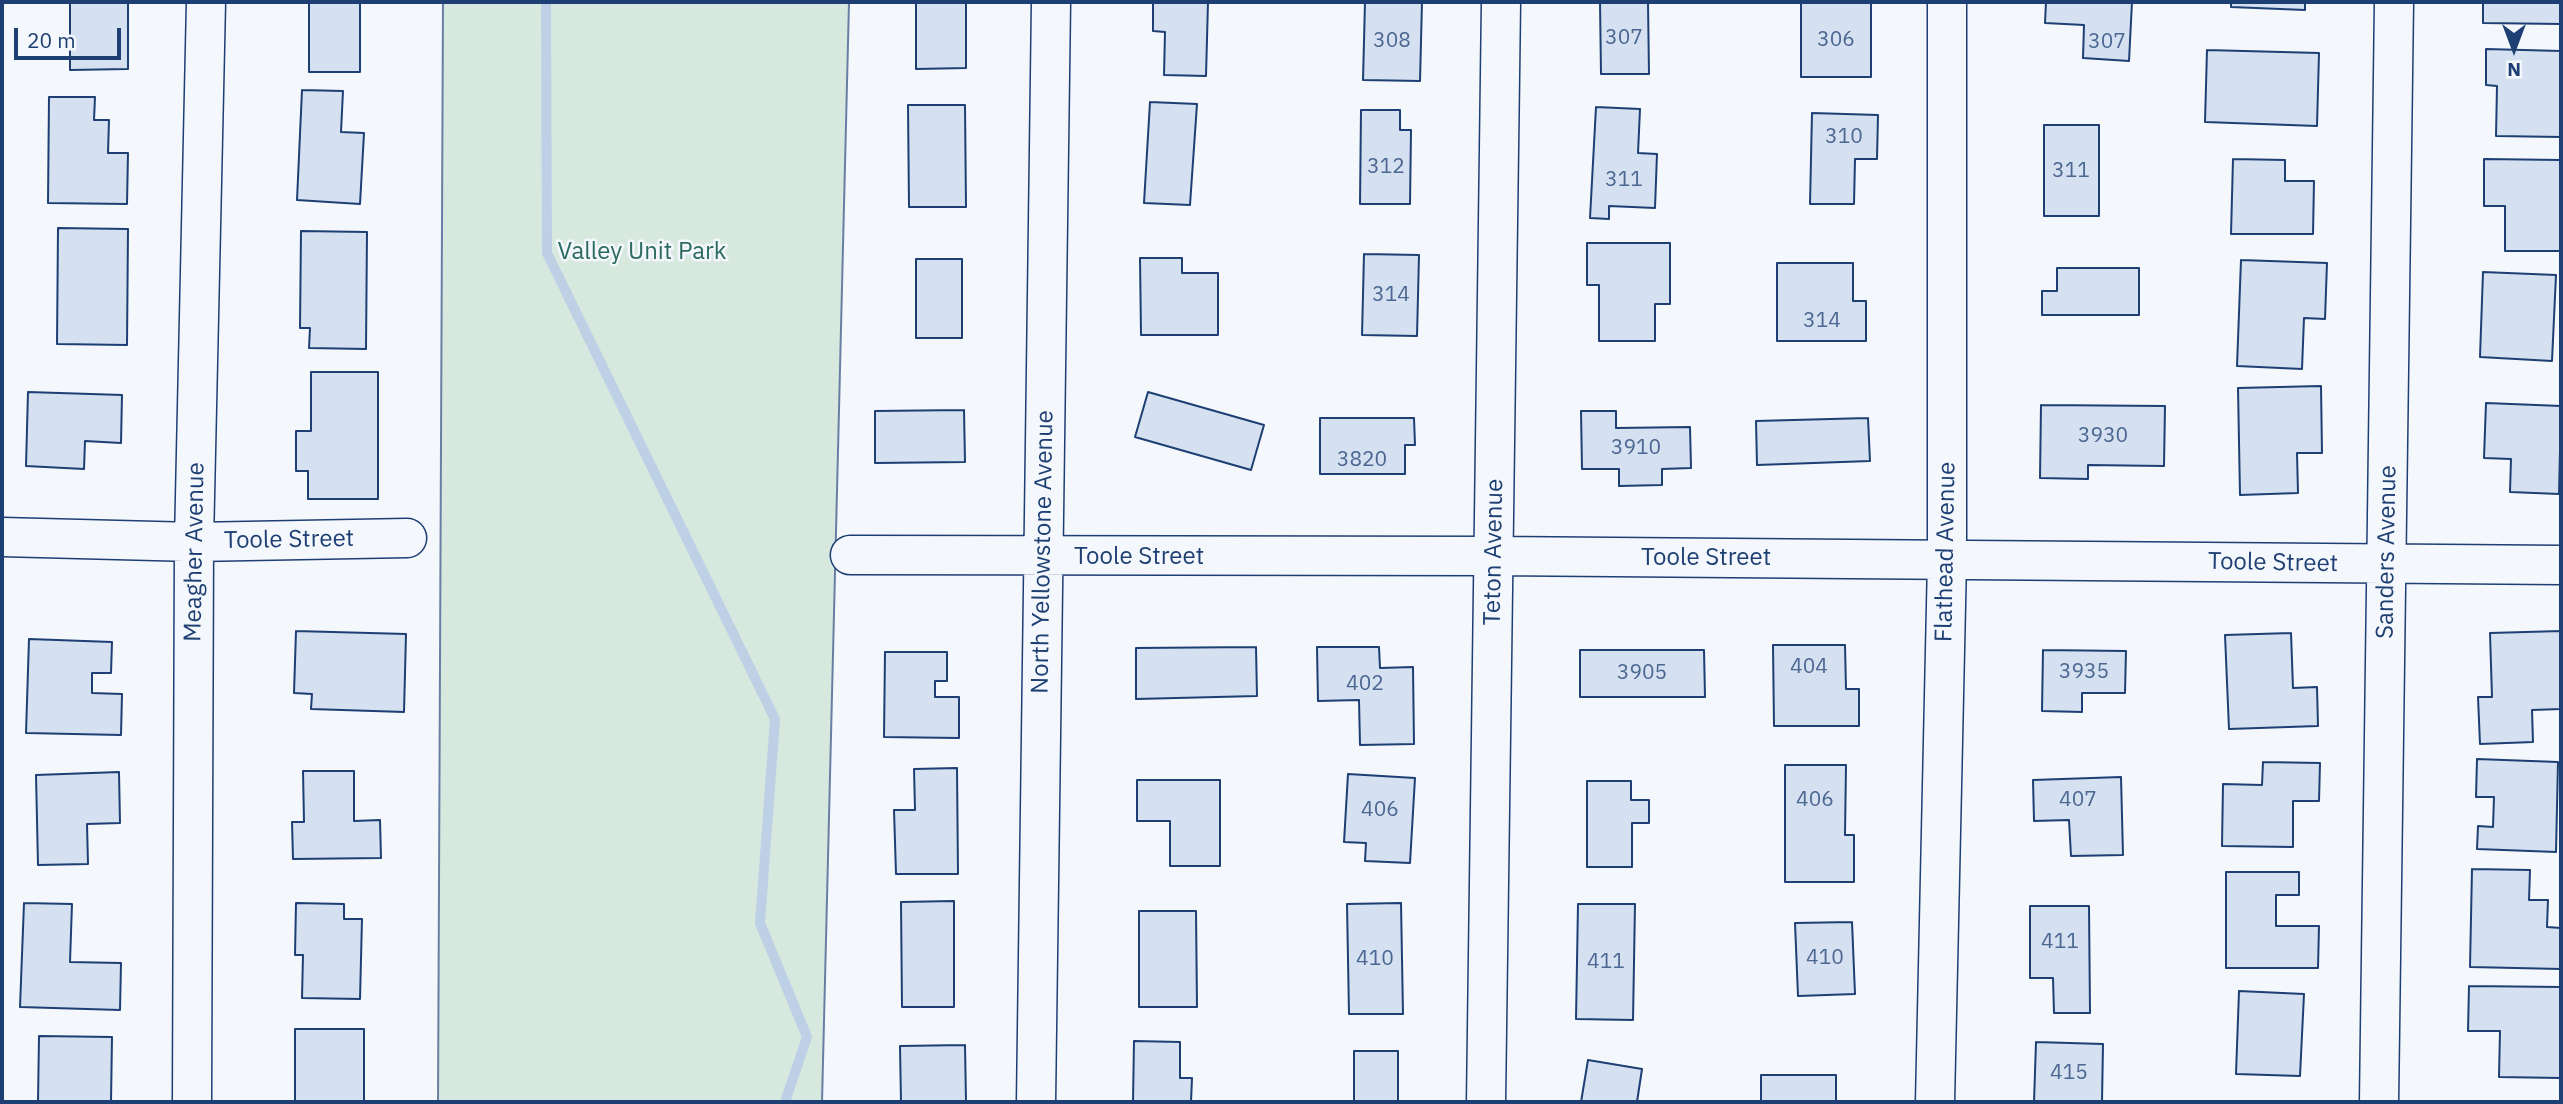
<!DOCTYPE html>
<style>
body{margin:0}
#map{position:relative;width:2563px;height:1104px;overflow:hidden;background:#f4f7fb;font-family:"IBM Plex Sans",sans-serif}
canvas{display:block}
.frame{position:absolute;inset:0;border:4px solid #1d3f73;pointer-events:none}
.north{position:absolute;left:2479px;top:14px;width:70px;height:70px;-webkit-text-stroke:5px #f4f7fb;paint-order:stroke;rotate:180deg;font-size:19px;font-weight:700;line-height:28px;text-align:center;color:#1d3f73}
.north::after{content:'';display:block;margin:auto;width:24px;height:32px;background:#1d3f73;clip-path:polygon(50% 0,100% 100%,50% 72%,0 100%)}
.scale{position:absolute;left:14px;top:28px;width:107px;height:32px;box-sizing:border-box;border:4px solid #1d3f73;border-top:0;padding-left:9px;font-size:21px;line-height:24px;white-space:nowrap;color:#1d3f73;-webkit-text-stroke:5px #f4f7fb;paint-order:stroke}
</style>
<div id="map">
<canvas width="2563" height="1104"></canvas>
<div class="frame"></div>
<div class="north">N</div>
<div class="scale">20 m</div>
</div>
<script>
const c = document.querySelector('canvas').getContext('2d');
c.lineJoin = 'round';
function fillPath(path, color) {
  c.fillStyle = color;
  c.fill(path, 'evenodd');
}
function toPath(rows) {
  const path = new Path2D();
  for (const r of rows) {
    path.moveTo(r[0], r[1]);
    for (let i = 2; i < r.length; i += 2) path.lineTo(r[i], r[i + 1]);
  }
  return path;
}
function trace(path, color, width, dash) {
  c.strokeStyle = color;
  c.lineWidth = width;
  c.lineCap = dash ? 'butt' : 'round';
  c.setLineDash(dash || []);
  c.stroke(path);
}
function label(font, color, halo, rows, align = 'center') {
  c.font = font + ' "IBM Plex Sans",sans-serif';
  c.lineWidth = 5;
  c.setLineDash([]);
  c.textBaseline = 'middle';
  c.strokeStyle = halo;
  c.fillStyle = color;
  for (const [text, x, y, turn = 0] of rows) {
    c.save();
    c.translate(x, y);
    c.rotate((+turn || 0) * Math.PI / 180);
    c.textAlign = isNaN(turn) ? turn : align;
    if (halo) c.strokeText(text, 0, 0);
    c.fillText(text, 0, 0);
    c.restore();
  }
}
const green = toPath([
 [443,2,849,2,822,1102,438,1102,443,2]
]);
fillPath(green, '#d7e8df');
trace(green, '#687fa3', 2);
trace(toPath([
 [546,2,547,253,775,719,760,923,807,1037,785,1102]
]), '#bed0e5', 10);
const building = toPath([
 [70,2,128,2,128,69,70,70,70,2],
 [309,2,360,2,360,72,309,72,309,2],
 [916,2,966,2,966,68,916,69,916,2],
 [1153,2,1208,2,1206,76,1164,75,1165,32,1153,31,1153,2],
 [1365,2,1422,2,1420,81,1363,80,1365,2],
 [1600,2,1648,2,1649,74,1601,74,1600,2],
 [1801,2,1871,3,1871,77,1801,77,1801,2],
 [2046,2,2132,2,2129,61,2083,58,2084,25,2045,23,2046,2],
 [2231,2,2305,2,2305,10,2231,7,2231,2],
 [2483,2,2561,2,2561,24,2483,23,2483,2],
 [2486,49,2561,51,2561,137,2496,136,2497,86,2486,85,2486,49],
 [2207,50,2319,53,2317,126,2205,122,2207,50],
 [302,90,343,91,341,132,364,133,360,204,297,200,302,90],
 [49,97,95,97,94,120,109,120,108,153,128,153,127,204,48,203,49,97],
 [1150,102,1197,104,1190,205,1144,203,1150,102],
 [908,105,965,105,966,207,909,207,908,105],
 [1596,107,1640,109,1638,153,1657,154,1655,208,1609,206,1609,219,1590,218,1596,107],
 [1361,110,1400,110,1400,130,1411,130,1410,204,1360,204,1361,110],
 [1812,113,1878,115,1877,159,1855,159,1854,204,1810,204,1812,113],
 [2044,125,2099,125,2099,216,2044,216,2044,125],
 [2233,159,2285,160,2285,181,2314,181,2313,234,2231,234,2233,159],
 [2484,159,2561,160,2561,251,2505,251,2505,206,2484,206,2484,159],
 [58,228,128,229,127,345,57,344,58,228],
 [301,231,367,232,366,349,309,348,310,328,300,328,301,231],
 [1587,243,1670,243,1670,304,1655,304,1655,341,1599,341,1599,285,1587,285,1587,243],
 [1364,254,1419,255,1417,336,1362,335,1364,254],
 [1140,258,1182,258,1182,273,1218,273,1218,335,1141,335,1140,258],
 [916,259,962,259,962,338,916,338,916,259],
 [2241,260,2327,263,2325,319,2304,318,2302,369,2237,366,2241,260],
 [1777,263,1853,263,1853,301,1866,301,1866,341,1777,341,1777,263],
 [2057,268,2139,268,2139,315,2042,315,2042,291,2057,291,2057,268],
 [2483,272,2556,275,2552,361,2480,357,2483,272],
 [311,372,378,372,378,499,308,499,308,471,296,471,296,431,311,431,311,372],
 [2321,386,2322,453,2297,453,2298,493,2240,495,2238,388,2321,386],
 [28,392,122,395,121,443,85,441,84,469,26,466,28,392],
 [1148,392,1264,425,1251,470,1135,437,1148,392],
 [2486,403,2561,406,2559,494,2510,492,2511,459,2484,458,2486,403],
 [2041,405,2165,406,2164,466,2088,465,2088,479,2040,478,2041,405],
 [964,410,965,462,875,463,875,411,964,410],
 [1581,411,1616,411,1616,428,1690,427,1691,468,1662,469,1662,485,1619,486,1619,469,1582,469,1581,411],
 [1320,418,1414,418,1415,445,1405,445,1405,474,1320,474,1320,418],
 [1868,418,1870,461,1757,465,1756,421,1868,418],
 [296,631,406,634,404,712,311,709,312,694,294,693,296,631],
 [2561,631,2561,709,2532,710,2533,742,2480,744,2478,697,2492,697,2490,633,2561,631],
 [2291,633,2293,688,2317,687,2318,726,2229,729,2225,635,2291,633],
 [29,639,112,642,111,673,92,673,92,693,122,694,121,735,26,733,29,639],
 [1773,645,1845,645,1846,689,1859,689,1859,726,1774,726,1773,645],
 [1256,647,1257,696,1136,699,1136,648,1256,647],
 [1317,647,1379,647,1380,668,1413,667,1414,744,1360,745,1359,700,1318,701,1317,647],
 [1580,650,1704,650,1705,697,1580,697,1580,650],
 [2043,650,2126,651,2125,693,2082,693,2082,712,2042,711,2043,650],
 [885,652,947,652,947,681,935,681,935,697,959,697,959,738,884,737,885,652],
 [2477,759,2558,762,2556,852,2477,849,2478,826,2493,827,2494,797,2476,797,2477,759],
 [2263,762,2320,763,2319,801,2293,801,2293,847,2222,846,2223,784,2262,785,2263,762],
 [1785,765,1846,765,1845,835,1854,835,1854,882,1785,882,1785,765],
 [957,768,958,874,896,874,894,810,915,810,914,769,957,768],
 [303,771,354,771,354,821,380,820,381,858,293,859,292,822,304,822,303,771],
 [119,772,120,823,87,824,88,864,38,865,36,775,119,772],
 [1348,774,1415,778,1410,863,1365,861,1366,843,1344,842,1348,774],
 [2121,777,2123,855,2071,856,2069,820,2034,821,2033,780,2121,777],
 [1137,780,1220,780,1220,866,1170,866,1170,821,1137,821,1137,780],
 [1587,781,1631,781,1631,800,1649,800,1649,823,1632,823,1632,867,1587,867,1587,781],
 [2472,869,2530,870,2529,900,2548,900,2547,927,2561,928,2561,969,2470,967,2472,869],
 [2226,872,2299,872,2299,895,2276,895,2276,926,2319,926,2318,968,2226,968,2226,872],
 [954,901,954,1007,902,1007,901,902,954,901],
 [24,903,72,904,70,962,121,963,120,1010,20,1007,24,903],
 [296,903,344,904,344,919,362,919,360,999,302,998,303,955,295,955,296,903],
 [1401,903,1403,1014,1349,1014,1347,904,1401,903],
 [1578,904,1635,904,1633,1020,1576,1019,1578,904],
 [2030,906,2089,906,2090,1013,2054,1013,2053,978,2030,978,2030,906],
 [1139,911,1196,911,1197,1007,1139,1007,1139,911],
 [1852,922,1855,994,1798,996,1795,923,1852,922],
 [2469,986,2561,987,2561,1078,2499,1077,2500,1031,2468,1031,2469,986],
 [2239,991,2304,994,2300,1076,2236,1074,2239,991],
 [295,1029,364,1029,364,1102,295,1102,295,1029],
 [39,1036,112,1037,111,1102,38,1102,39,1036],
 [1134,1041,1180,1042,1180,1078,1192,1078,1191,1102,1133,1102,1134,1041],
 [2036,1042,2103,1044,2102,1102,2034,1102,2036,1042],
 [965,1045,966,1102,901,1102,900,1046,965,1045],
 [1354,1051,1398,1051,1398,1102,1354,1102,1354,1051],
 [1588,1060,1642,1069,1637,1102,1581,1102,1588,1060],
 [1761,1075,1836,1075,1836,1102,1761,1102,1761,1075]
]);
fillPath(building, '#d5e0f0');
trace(building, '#1d3f73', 2);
const minor = toPath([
 [2,537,194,542,407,538],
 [850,555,1494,556,2561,565],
 [192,1102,194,542,206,2],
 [1036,1102,1051,2],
 [1486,1102,1501,2],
 [1935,1102,1947,560,1947,2],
 [2379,1102,2394,2]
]);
trace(minor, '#1d3f73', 41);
trace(minor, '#f4f7fb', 38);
label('21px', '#4b6792', null, [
 ["307",1624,38],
 ["306",1836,40],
 ["308",1392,41],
 ["307",2107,42],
 ["310",1844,137],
 ["312",1386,167],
 ["311",2071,171],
 ["311",1624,180],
 ["314",1391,295],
 ["314",1822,321],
 ["3930",2103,436],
 ["3910",1636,448],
 ["3820",1362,460],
 ["404",1809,667],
 ["3935",2084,672],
 ["3905",1642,673],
 ["402",1365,684],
 ["406",1815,800],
 ["407",2078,800],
 ["406",1380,810],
 ["411",2060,942],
 ["410",1825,958],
 ["410",1375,959],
 ["411",1606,962],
 ["415",2069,1073]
]);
label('24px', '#2c6c60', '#f4f7fb', [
 ["Valley Unit Park",642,252]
]);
label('24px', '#1d3f73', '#f4f7fb', [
 ["Toole Street",289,540,-1],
 ["Meagher Avenue",195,552,-89],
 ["North Yellowstone Avenue",1043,552,-89],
 ["Teton Avenue",1494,552,-89],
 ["Flathead Avenue",1946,552,-89],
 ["Sanders Avenue",2387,552,-89],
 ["Toole Street",1139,557],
 ["Toole Street",1706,558],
 ["Toole Street",2273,563,1]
]);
</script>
